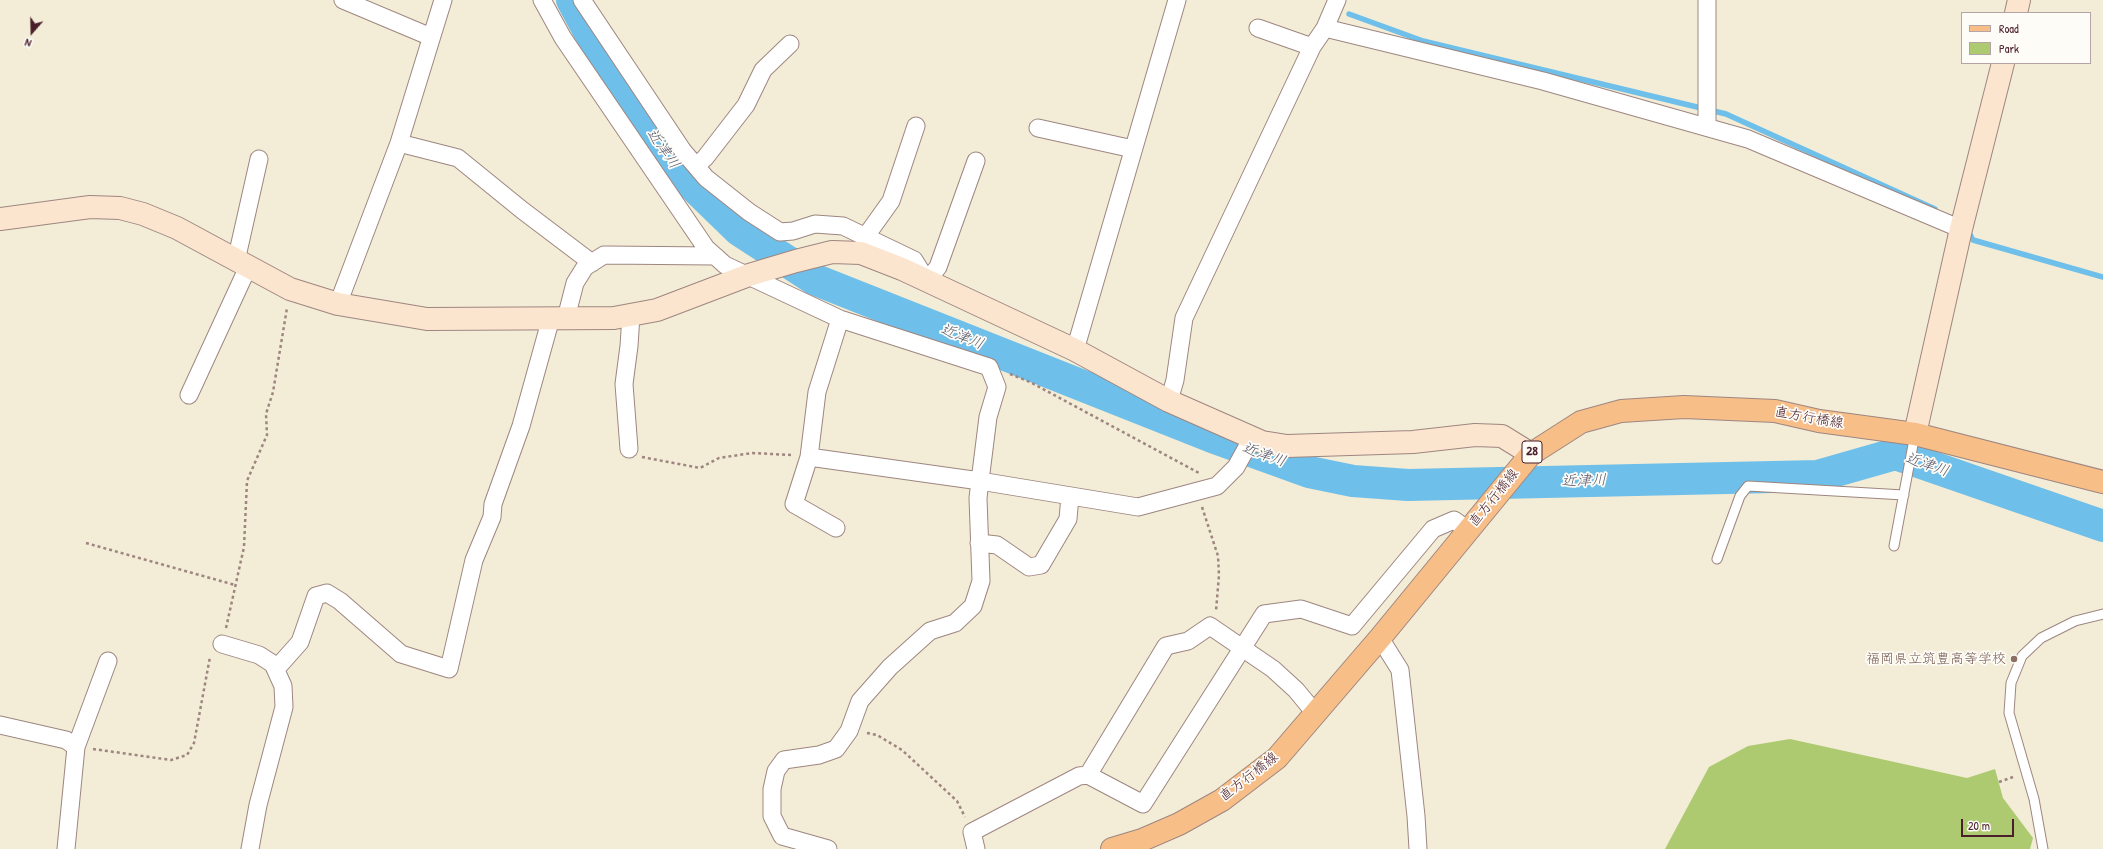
<!DOCTYPE html>
<meta charset="utf-8">
<style>
body{margin:0}
#map{position:relative;width:2103px;height:849px;overflow:hidden;background:#f3ecd6;font-family:"Patrick Hand",sans-serif}
canvas{display:block}
.legend{position:absolute;left:1961px;top:12px;width:130px;height:52px;box-sizing:border-box;background:#fdfcf7;border:1px solid #b5a4a5;margin:0;padding:5px 7px;list-style:none;font-size:12px;color:#4a1f2b}
.legend li{display:flex;align-items:center;gap:8px;height:20px}
.legend b{width:20px;border:1px solid #b5a4a5}
.north{position:absolute;left:12px;top:12px;width:40px;height:40px;-webkit-text-stroke:3px #fdfcf7;paint-order:stroke;rotate:200deg;font-size:11px;font-weight:700;line-height:16px;text-align:center;color:#4a1f2b}
.north::after{content:'';display:block;margin:auto;width:14px;height:18px;background:#4a1f2b;clip-path:polygon(50% 0,100% 100%,50% 72%,0 100%)}
.scale{position:absolute;left:1961px;top:819px;width:53px;height:18px;box-sizing:border-box;border:2px solid #4a1f2b;border-top:0;padding-left:5px;font-size:12px;line-height:14px;white-space:nowrap;color:#4a1f2b;-webkit-text-stroke:3px #fdfcf7;paint-order:stroke}
</style>
<div id="map">
<canvas width="2103" height="849"></canvas>
<ul class="legend">
<li><b style="height:5px;background:#f7be88"></b>Road</li>
<li><b style="height:11px;background:#adca71"></b>Park</li>
</ul>
<div class="north">N</div>
<div class="scale">20 m</div>
</div>
<script>
const c = document.querySelector('canvas').getContext('2d');
c.lineJoin = 'round';
function fillPath(path, color) {
  c.fillStyle = color;
  c.fill(path, 'evenodd');
}
function toPath(rows) {
  const path = new Path2D();
  for (const r of rows) {
    path.moveTo(r[0], r[1]);
    for (let i = 2; i < r.length; i += 2) path.lineTo(r[i], r[i + 1]);
  }
  return path;
}
function trace(path, color, width, dash) {
  c.strokeStyle = color;
  c.lineWidth = width;
  c.lineCap = dash ? 'butt' : 'round';
  c.setLineDash(dash || []);
  c.stroke(path);
}
function label(font, color, halo, rows, align = 'center') {
  c.font = font + ' "Patrick Hand","Klee One",sans-serif';
  c.lineWidth = 3.5;
  c.setLineDash([]);
  c.textBaseline = 'middle';
  c.strokeStyle = halo;
  c.fillStyle = color;
  for (const [text, x, y, turn = 0] of rows) {
    c.save();
    c.translate(x, y);
    c.rotate((+turn || 0) * Math.PI / 180);
    c.textAlign = isNaN(turn) ? turn : align;
    if (halo) c.strokeText(text, 0, 0);
    c.fillText(text, 0, 0);
    c.restore();
  }
}
fillPath(toPath([
 [1790,739,1967,778,1995,769,2003,798,2033,838,2030,849,1665,849,1709,767,1748,746]
]), '#adca71');
trace(toPath([
 [1349,14,1423,41,1726,114,1935,209],
 [1967,229,1973,240,2103,277]
]), '#6ebfe9', 5.5);
trace(toPath([
 [572,0,600,52,672,165,739,230,816,280,1212,437,1309,472,1353,481,1408,485,1818,476,1895,454,2103,526]
]), '#6ebfe9', 32);
const lane = toPath([
 [1894,546,1915,434],
 [1717,559,1740,496,1748,486,1904,495],
 [2043,849,2034,799,2009,713,2011,683,2022,656,2041,638,2075,621,2103,614]
]);
const street = toPath([
 [343,0,431,37],
 [542,0,563,38,706,248,715,256,725,265,840,319,989,367,997,387,988,417,980,481,978,498,981,581,973,606,955,623,930,631,890,667,860,701,849,731,836,749,819,755,784,760,776,771,772,789,772,816,782,836,828,849],
 [582,0,683,151,706,178,749,212,780,232,793,231,815,224,843,226,914,260,927,281,938,267,976,161],
 [1258,28,1312,47],
 [1325,28,1337,0],
 [1707,127,1707,0],
 [1038,128,1133,149],
 [399,143,458,158,522,210,592,263],
 [696,166,705,158,746,105,763,70,790,44],
 [866,236,891,201,916,126],
 [236,261,259,159],
 [338,304,399,143,443,0],
 [566,318,575,283,585,267,604,255,715,256],
 [840,319,817,392,809,457,980,481,1138,507,1217,486,1236,467,1252,438],
 [1075,350,1177,0],
 [189,395,248,267],
 [1169,401,1175,380,1184,318,1312,47,1325,28,1543,81,1748,139,1961,229],
 [629,449,624,384,629,346,631,315],
 [809,457,794,504,836,528],
 [979,543,997,545,1029,567,1041,565,1068,519,1070,496],
 [1380,638,1400,670,1416,816,1418,849],
 [222,644,259,655,273,664,283,686,284,707,258,805,250,849],
 [276,669,300,642,316,596,327,593,340,601,401,654,449,669,474,560,492,517,493,504,521,426,551,318],
 [0,725,66,740,76,747,66,849],
 [76,747,108,661],
 [1088,775,1166,646,1188,641,1210,626,1273,669,1296,690,1315,713],
 [976,849,972,832,1079,776,1088,775,1143,804,1264,614,1301,609,1352,626,1433,529,1454,520,1468,530]
]);
const secondary = toPath([
 [2016,13,2019,0],
 [0,219,90,207,120,208,143,214,177,228,290,289,338,304,427,319,614,318,657,310,749,275,796,261,832,252,861,253,902,269,1075,350,1169,401,1262,442,1287,446,1413,442,1475,435,1502,436,1531,454],
 [1915,434,1961,229,2003,63]
]);
const primary = toPath([
 [1112,849,1142,840,1179,824,1222,800,1277,758,1380,638,1531,454,1581,422,1621,411,1684,407,1775,411,1819,421,1915,434,2103,482]
]);
trace(lane, '#9e8680', 11);
trace(street, '#9e8680', 19);
trace(secondary, '#9e8680', 24);
trace(primary, '#9e8680', 24);
trace(toPath([
 [1010,374,1030,382,1199,473],
 [642,457,700,468,719,458,752,453,791,455],
 [1202,507,1218,556,1219,575,1216,611],
 [86,543,235,585],
 [226,628,244,547,247,481,267,435,266,414,273,392,287,308],
 [867,733,877,735,902,750,957,801,965,817],
 [93,749,171,760,187,755,194,743,210,657],
 [1999,782,2013,777]
]), '#9e8680', 2.5, [3, 3]);
trace(lane, '#fff', 9);
trace(street, '#fff', 17);
trace(secondary, '#fce5cf', 22);
trace(primary, '#f7be88', 22);
for (const [x, y, r, color] of [
 [2014,659,4,"#8d6e63"]
]) {
  const dot = new Path2D();
  dot.arc(x, y, r, 0, 2 * Math.PI);
  c.fillStyle = color;
  c.fill(dot);
  trace(dot, '#fdfcf7', 1.5);
}
for (const [x, y, w] of [
 [1532,452,20]
]) {
  const box = new Path2D();
  box.roundRect(x - w / 2, y - 11, w, 22, 3);
  c.fillStyle = '#fdfcf7';
  c.fill(box);
  trace(box, '#4a1f2b', 1);
}
label('bold 13px', '#4a1f2b', null, [
 ["28",1532,452]
]);
label('14px', '#4a1f2b', '#fdfcf7', [
 ["直方行橋線",1809,418,10],
 ["直方行橋線",1494,498,-51],
 ["直方行橋線",1249,777,-38]
]);
label('14px', '#785e54', '#fdfcf7', [
 ["福岡県立筑豊高等学校",2006,659]
], 'right');
label('italic 15px', '#57576e', '#fdfcf7', [
 ["近津川",663,149,55],
 ["近津川",962,337,22],
 ["近津川",1264,455,20],
 ["近津川",1927,465,19],
 ["近津川",1584,481,-1]
]);
</script>
